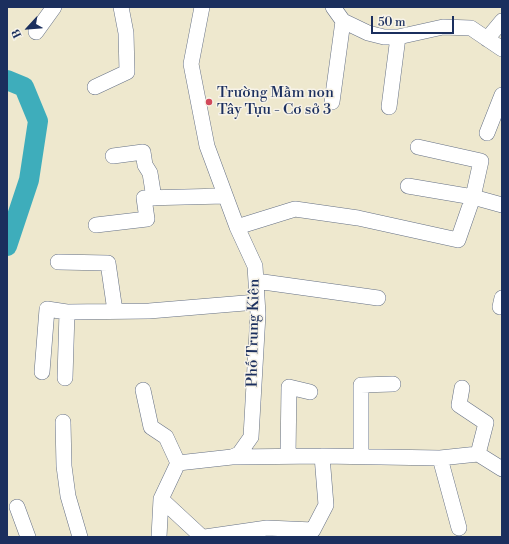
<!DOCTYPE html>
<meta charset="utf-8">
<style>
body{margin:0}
#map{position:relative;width:509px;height:544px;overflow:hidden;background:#eee8ce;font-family:"Libre Bodoni",serif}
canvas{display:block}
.frame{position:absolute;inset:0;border:8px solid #1b2f5e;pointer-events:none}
.north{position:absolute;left:8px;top:8px;width:40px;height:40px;-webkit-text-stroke:3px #f7f3e8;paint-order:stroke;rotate:244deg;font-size:11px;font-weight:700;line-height:16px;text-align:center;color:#1b2f5e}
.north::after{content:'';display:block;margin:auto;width:14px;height:18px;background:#1b2f5e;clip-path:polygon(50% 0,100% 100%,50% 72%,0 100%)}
.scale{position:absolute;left:371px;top:16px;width:83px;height:18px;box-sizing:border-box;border:2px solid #1b2f5e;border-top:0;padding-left:5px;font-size:12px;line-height:14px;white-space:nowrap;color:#1b2f5e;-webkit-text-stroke:3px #f7f3e8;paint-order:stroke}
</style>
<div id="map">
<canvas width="509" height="544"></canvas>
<div class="frame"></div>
<div class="north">B</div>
<div class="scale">50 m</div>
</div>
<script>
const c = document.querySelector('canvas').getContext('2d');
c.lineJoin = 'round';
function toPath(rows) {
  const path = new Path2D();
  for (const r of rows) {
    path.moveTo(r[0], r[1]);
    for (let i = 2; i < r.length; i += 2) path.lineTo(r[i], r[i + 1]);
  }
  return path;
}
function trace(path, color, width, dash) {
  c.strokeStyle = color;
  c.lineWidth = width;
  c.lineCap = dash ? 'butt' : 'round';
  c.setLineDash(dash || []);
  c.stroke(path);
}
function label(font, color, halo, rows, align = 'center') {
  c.font = font + ' "Libre Bodoni",serif';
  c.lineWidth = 3;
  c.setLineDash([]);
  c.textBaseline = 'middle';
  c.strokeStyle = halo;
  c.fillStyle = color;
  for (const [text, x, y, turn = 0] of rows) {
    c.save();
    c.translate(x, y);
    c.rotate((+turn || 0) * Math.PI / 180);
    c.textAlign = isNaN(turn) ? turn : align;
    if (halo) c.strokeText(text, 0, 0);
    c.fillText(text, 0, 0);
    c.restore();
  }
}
trace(toPath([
 [7,80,24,87,38,121,29,180,7,246]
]), '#3eadbb', 20);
const minor = toPath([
 [333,7,343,21,368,33,384,37,398,37,443,27,471,28,502,49],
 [36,32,54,7],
 [487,39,502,21],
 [95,87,127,72,126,33,121,7],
 [332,102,343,21],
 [389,107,398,37],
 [487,133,502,95],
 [113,156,143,152,145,165,150,173,154,198],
 [408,186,473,197,502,205],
 [96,225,147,219,144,198,225,196],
 [237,227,295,209,358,218,458,240,473,197,481,161,418,147],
 [58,262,108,263,115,311],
 [256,281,378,298],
 [500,307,502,298],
 [42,372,47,309,67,312,149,311,257,302],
 [65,378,67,312],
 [462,388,459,405,486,423,478,454],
 [143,390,151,427,166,437,178,463],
 [63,422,64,466,68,496,80,537],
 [288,456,289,387,310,392],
 [361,456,361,385,393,384],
 [232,457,322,456,440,458,478,454,502,469],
 [440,458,459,528],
 [161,499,202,537],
 [17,507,28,537],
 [159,537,161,499,178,463,232,457,239,454,251,437,258,314,255,266,237,227,207,146,191,64,202,7],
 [205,537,267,528,313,530,326,505,322,456]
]);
trace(minor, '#657085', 16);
trace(minor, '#fff', 15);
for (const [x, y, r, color] of [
 [209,102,4,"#d1495b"]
]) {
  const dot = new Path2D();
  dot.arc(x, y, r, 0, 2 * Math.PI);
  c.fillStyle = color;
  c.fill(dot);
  trace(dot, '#f7f3e8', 1.5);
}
label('15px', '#1b2f5e', '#f7f3e8', [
 ["Trường Mầm non",217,93],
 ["Tây Tựu - Cơ sở 3",217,110]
], 'left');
label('15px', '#1b2f5e', '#f7f3e8', [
 ["Phố Trung Kiên",254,333,-89]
]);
</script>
